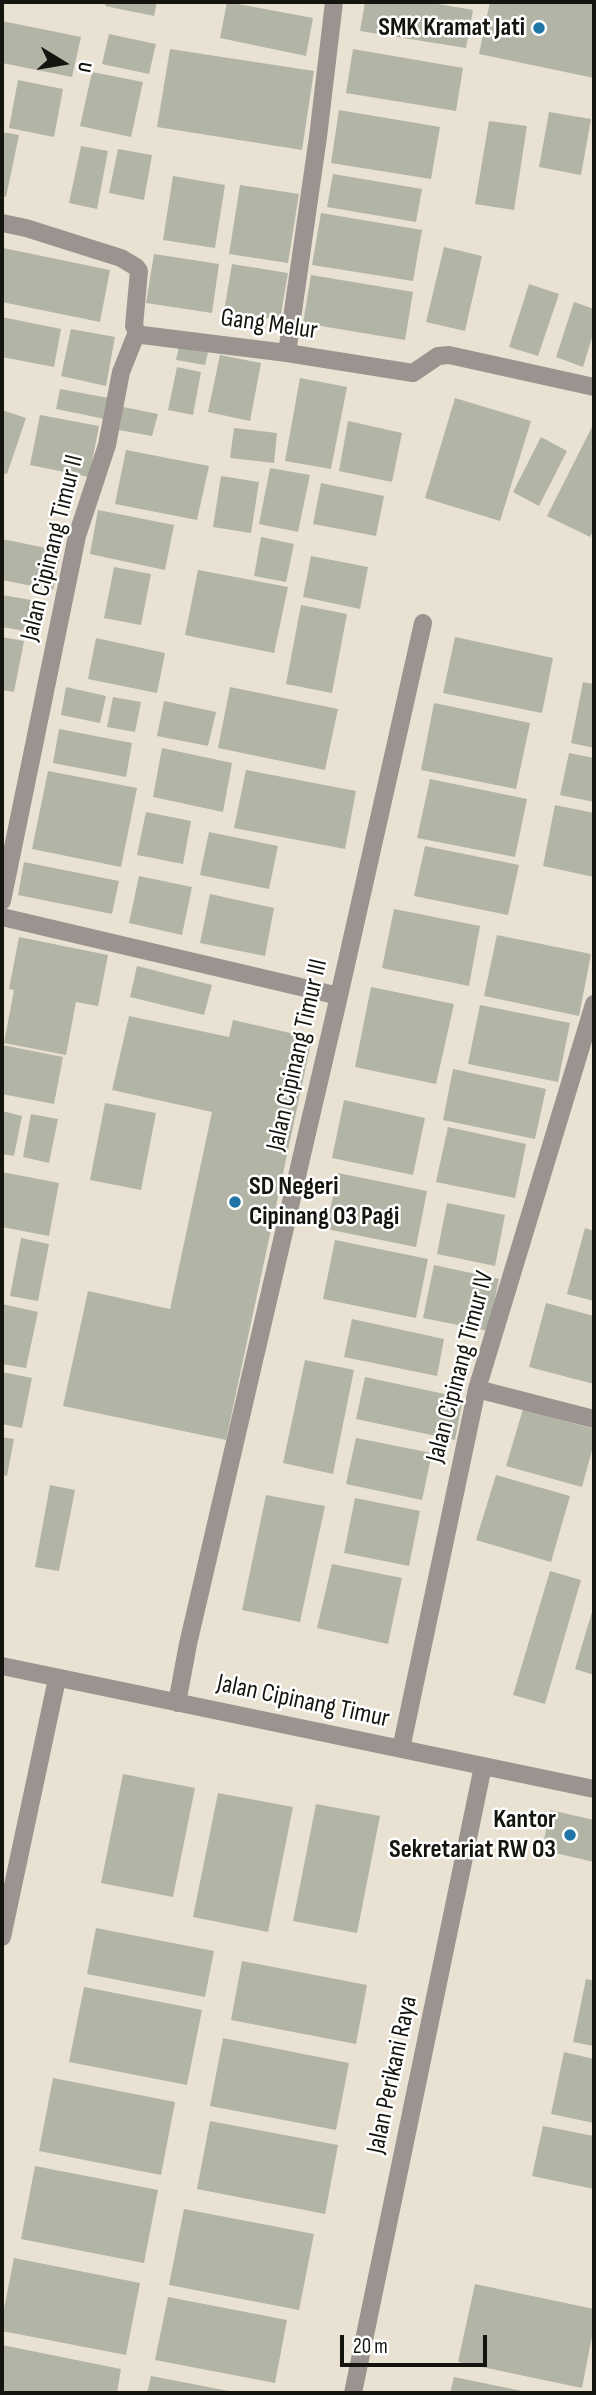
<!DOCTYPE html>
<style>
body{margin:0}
#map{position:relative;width:596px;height:2395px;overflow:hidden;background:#e9e1d2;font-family:"Sofia Sans Condensed",sans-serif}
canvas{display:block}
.frame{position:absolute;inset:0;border:4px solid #16140f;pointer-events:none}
.north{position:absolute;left:28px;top:28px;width:70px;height:70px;-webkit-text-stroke:5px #fff;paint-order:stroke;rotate:101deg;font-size:19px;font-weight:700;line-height:28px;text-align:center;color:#16140f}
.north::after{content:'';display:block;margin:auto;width:24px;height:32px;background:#16140f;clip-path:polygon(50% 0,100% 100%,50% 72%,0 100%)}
.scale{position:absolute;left:340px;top:2335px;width:147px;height:32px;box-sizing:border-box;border:4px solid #16140f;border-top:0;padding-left:9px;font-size:21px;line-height:24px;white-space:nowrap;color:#16140f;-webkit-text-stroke:5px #fff;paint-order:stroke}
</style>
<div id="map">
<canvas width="596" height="2395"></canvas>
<div class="frame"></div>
<div class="north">U</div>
<div class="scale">20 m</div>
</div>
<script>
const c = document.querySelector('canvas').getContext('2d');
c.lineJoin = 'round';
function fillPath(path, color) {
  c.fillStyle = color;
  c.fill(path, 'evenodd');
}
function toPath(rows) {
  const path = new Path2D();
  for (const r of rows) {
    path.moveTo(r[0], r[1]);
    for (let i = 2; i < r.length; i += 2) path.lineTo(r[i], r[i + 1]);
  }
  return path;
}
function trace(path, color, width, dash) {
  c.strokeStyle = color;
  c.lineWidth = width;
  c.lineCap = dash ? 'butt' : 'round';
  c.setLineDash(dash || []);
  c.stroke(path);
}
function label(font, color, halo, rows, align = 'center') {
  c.font = font + ' "Sofia Sans Condensed",sans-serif';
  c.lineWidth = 5;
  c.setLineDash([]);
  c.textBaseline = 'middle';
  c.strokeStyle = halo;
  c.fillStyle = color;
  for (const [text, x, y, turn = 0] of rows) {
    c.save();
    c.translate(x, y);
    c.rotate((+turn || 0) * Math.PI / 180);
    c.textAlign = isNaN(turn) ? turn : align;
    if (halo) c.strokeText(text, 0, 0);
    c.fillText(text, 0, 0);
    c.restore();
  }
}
fillPath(toPath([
 [106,2,157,2,154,16,105,6],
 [227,2,313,18,306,56,220,38],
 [365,2,427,2,473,10,466,48,360,31],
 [490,2,594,2,594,78,479,54],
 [2,21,81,37,72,77,2,63],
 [109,34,156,44,149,74,102,64],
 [170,49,314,71,302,150,157,127],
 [353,49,463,68,456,111,346,93],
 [92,72,143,82,131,137,80,126],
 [18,80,63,89,54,137,9,128],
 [339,110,440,127,431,179,331,163],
 [549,112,591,119,581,175,539,167],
 [489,121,527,126,514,210,475,204],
 [2,132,19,135,6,197,2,196],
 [81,146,108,151,97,209,69,203],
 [118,149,152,155,144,200,109,193],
 [333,174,422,189,416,222,327,207],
 [173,176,225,185,215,248,163,240],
 [240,185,299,194,288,263,229,254],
 [321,213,422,230,413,281,312,265],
 [444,247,482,256,465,331,426,322],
 [3,248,110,270,100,322,2,302],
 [154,254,219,264,212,313,146,303],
 [232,264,288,273,280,320,224,311],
 [311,275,413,292,405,340,303,323],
 [529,284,559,294,538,356,509,347],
 [574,302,594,309,594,331,583,367,556,357],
 [2,317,61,329,54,367,2,357],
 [71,329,115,337,106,386,61,376],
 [180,342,209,348,205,365,176,360],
 [220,355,261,363,250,421,208,412],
 [177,367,201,372,193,415,168,410],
 [300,378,347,387,331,469,285,461],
 [60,389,109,398,105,419,56,409],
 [455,398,531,421,500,521,425,498],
 [123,407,158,414,152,436,119,430],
 [2,410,26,418,7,474,2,473],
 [40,415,99,426,89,477,30,465],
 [348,421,402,433,392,482,339,471],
 [594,423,594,529,590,537,547,516],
 [234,428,277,433,274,463,230,458],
 [541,437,567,451,539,506,513,492],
 [126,450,209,466,197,520,115,504],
 [270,468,310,475,298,532,259,524],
 [221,476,259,482,251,533,213,527],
 [321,483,384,496,376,536,313,524],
 [98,510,174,525,165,570,90,554],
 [261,537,294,544,286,582,254,576],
 [2,539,61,551,53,590,2,580],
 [311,556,368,567,360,609,303,597],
 [114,567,151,574,141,625,104,618],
 [198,570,288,587,274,653,185,635],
 [2,595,31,600,25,631,2,627],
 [301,605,347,614,332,693,286,684],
 [2,637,24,641,14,692,2,690],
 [455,637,553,658,542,713,443,693],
 [96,638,165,653,157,693,88,679],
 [583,682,594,684,594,748,571,743],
 [66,687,106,696,100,723,61,715],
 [230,687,338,709,325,770,218,748],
 [113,697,141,702,135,732,107,727],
 [164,701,216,712,208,746,157,736],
 [434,703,530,723,516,789,421,770],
 [59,729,132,743,126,777,53,763],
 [162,748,232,763,223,812,153,797],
 [569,753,594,758,594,802,560,795],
 [246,770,356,791,345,849,234,828],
 [48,771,137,788,121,867,32,849],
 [430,779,527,799,515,857,417,838],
 [555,805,594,813,594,877,543,866],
 [146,812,191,821,183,864,137,855],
 [209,832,278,846,269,889,200,875],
 [425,846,519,865,508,915,414,896],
 [24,862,119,881,112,914,18,895],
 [139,876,192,887,182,935,129,923],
 [210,894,274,908,265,956,200,943],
 [394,909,480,926,469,986,382,968],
 [497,935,591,954,579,1016,484,996],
 [19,937,108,955,98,1006,76,1002,66,1055,4,1043,14,990,9,989],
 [137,966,212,985,204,1015,130,997],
 [371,987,454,1004,436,1084,355,1067],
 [480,1005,570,1023,558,1082,468,1064],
 [129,1016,229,1037,233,1020,312,1038,226,1440,63,1406,88,1291,170,1309,212,1112,112,1090],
 [2,1045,63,1057,54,1104,2,1094],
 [453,1069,546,1089,535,1139,443,1120],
 [344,1100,425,1118,413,1175,332,1158],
 [105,1103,156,1113,141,1190,90,1180],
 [2,1111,22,1116,14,1156,2,1154],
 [31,1114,58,1119,49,1163,23,1157],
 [448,1127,526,1144,515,1198,436,1182],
 [2,1172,59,1183,49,1236,2,1227],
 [338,1173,427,1191,416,1247,326,1229],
 [447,1203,505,1215,495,1266,437,1254],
 [585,1228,594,1231,594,1301,567,1294],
 [21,1238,49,1244,38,1301,10,1296],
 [335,1240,428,1259,416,1318,323,1299],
 [434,1265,499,1279,488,1331,423,1318],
 [546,1303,594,1316,594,1384,529,1367],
 [2,1304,38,1312,26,1368,2,1364],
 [352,1319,444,1339,437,1376,344,1357],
 [305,1360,354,1370,333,1474,283,1463],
 [2,1372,32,1378,22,1428,2,1424],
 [365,1377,463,1398,455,1440,356,1419],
 [523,1409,594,1429,594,1443,582,1487,506,1466],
 [2,1437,14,1439,7,1476,2,1475],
 [356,1438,432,1453,422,1500,346,1484],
 [496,1475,570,1496,551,1562,476,1540],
 [50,1485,75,1490,59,1571,35,1567],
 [266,1495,325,1506,300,1622,242,1610],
 [355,1498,420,1511,409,1566,344,1553],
 [332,1564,402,1578,388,1644,317,1628],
 [550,1571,581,1580,545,1704,513,1695],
 [594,1605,594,1675,575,1669],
 [123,1774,195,1788,173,1897,101,1883],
 [218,1793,293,1807,268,1932,193,1917],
 [316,1804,380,1816,357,1933,293,1921],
 [550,1810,594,1820,594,1862,542,1850],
 [96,1928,214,1951,205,1997,87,1974],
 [242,1961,367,1985,356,2044,231,2020],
 [586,1979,594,1981,594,2046,573,2042],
 [84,1987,202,2010,187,2085,69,2062],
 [223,2038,349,2063,336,2130,210,2106],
 [564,2052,594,2059,594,2123,551,2114],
 [53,2078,175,2102,161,2175,39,2151],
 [210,2121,338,2145,325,2214,197,2189],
 [543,2126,594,2136,594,2189,532,2176],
 [35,2166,158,2190,144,2263,21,2239],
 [184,2209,314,2234,299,2310,169,2285],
 [14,2258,140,2283,126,2355,2,2331,2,2319],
 [475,2284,594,2309,594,2326,582,2388,458,2362],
 [168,2297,287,2320,275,2383,155,2360],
 [2,2345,121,2369,117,2393,2,2393],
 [151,2376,234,2392,233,2393,147,2393],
 [454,2377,527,2392,527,2393,450,2393]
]), '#b2b5a5');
trace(toPath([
 [2,223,26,228,121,258,136,267,139,271,134,326,137,332,142,335,287,353,413,373,438,356,449,355,594,387],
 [287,353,318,137,334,2],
 [2,901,77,536,107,445,121,372,137,332],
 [2,917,339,996],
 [477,1389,594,1419],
 [2,1666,594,1789],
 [177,1703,188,1644,339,996,423,623],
 [401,1749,477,1389,594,1004],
 [2,1937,57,1679],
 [353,2393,483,1766]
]), '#9a938f', 18);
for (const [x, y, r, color] of [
 [539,28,7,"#1f76a5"],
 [235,1202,7,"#1f76a5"],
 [570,1835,7,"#1f76a5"]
]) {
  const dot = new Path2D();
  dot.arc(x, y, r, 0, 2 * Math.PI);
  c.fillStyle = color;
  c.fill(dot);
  trace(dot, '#fff', 2.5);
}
label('bold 26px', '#16140f', '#fff', [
 ["SMK Kramat Jati",525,28],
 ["SD Negeri",249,1187,"left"],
 ["Cipinang 03 Pagi",249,1217,"left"],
 ["Kantor",556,1820],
 ["Sekretariat RW 03",556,1850]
], 'right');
label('26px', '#16140f', '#fff', [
 ["Gang Melur",269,325,8],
 ["Jalan Cipinang Timur II",53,548,-76],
 ["Jalan Cipinang Timur III",298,1055,-77],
 ["Jalan Cipinang Timur IV",461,1367,-75],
 ["Jalan Cipinang Timur",303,1702,12],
 ["Jalan Perikani Raya",393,2075,-78]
]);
</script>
